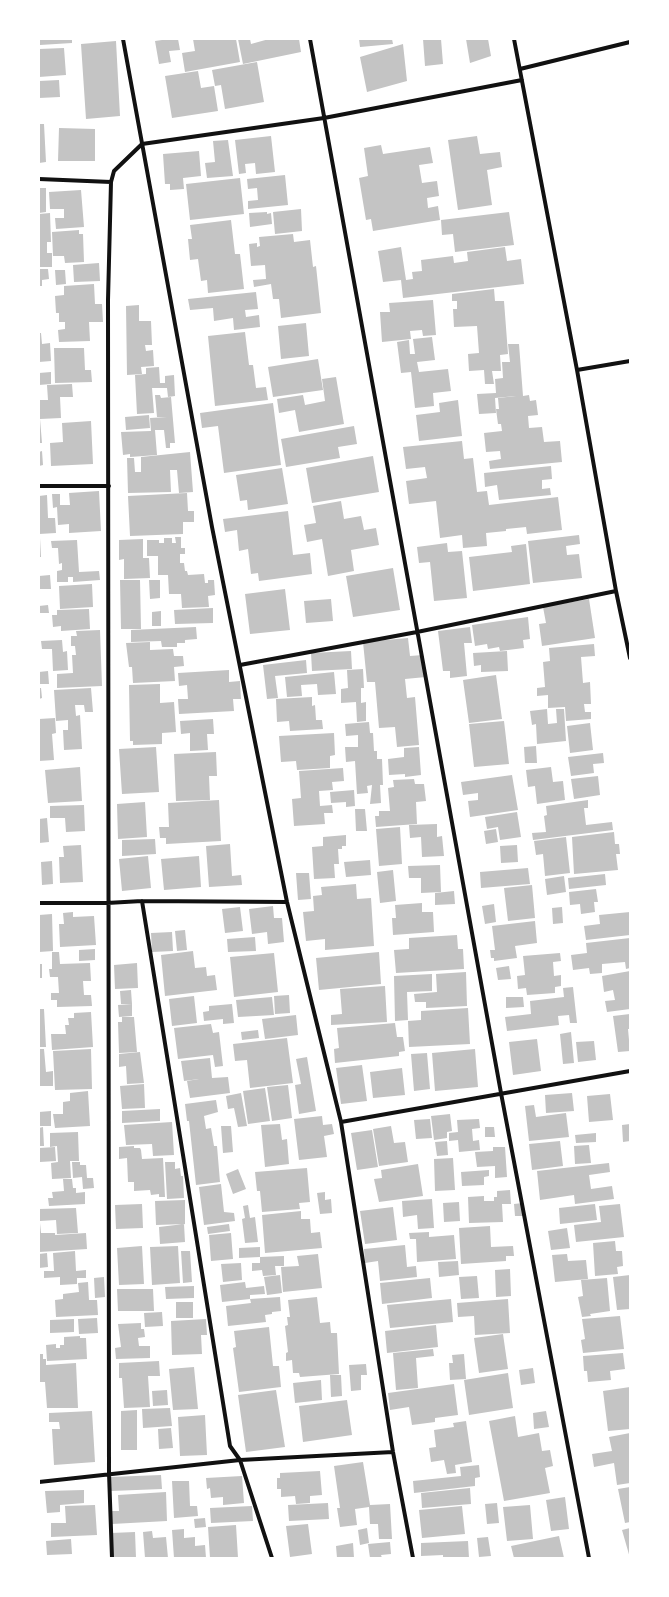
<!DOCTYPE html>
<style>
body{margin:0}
#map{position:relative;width:669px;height:1597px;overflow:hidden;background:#fff;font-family:"Sofia Sans Condensed",sans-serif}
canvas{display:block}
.frame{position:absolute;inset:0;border:40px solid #fff;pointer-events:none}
</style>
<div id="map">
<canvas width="669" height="1597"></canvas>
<div class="frame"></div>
</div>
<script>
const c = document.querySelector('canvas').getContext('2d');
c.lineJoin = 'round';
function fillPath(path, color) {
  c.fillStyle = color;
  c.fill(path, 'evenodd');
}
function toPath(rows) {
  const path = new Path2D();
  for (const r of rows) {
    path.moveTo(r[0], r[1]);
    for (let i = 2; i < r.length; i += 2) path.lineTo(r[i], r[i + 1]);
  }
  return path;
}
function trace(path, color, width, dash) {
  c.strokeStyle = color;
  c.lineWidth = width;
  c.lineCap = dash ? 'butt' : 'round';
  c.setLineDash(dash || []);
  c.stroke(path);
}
fillPath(toPath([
 [39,39,72,39,72,43,40,45],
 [169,39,178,39,180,50,169,51,171,62,159,64,155,41],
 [193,39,236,39,240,62,185,72,182,53,195,51],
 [238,39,250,39,251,44,269,39,299,39,301,52,243,64],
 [359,39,392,39,393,44,360,47],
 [423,39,441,39,443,64,425,66],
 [466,39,488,39,491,56,470,63],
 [116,41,120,116,86,119,81,44],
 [403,44,407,81,367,92,360,57],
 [64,48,66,75,39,77,39,49],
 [257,62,264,102,225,109,221,85,215,86,212,70],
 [198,71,201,88,214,86,218,111,172,118,165,76],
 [59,80,60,97,39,98,39,81],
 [39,124,44,124,46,162,39,163],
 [59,128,95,129,95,161,58,161],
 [271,136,275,172,256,174,255,163,245,164,246,173,239,174,235,140],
 [477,136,480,154,500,152,502,167,487,170,492,205,458,210,448,140],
 [228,140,233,176,207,178,205,163,215,162,213,141],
 [381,145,383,154,430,147,433,163,419,165,422,183,437,181,439,196,427,198,428,208,438,206,440,220,373,231,371,219,366,220,359,178,368,176,364,148],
 [199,151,201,176,183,178,184,189,170,190,170,184,165,184,163,154],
 [285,175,288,205,248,209,248,201,258,200,257,188,248,189,247,179],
 [240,178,244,214,190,220,186,184],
 [39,188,46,188,46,212,39,213],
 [81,190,84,227,56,229,55,218,64,218,64,209,50,209,49,192],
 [301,209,302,231,275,234,273,212],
 [267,212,267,214,271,213,272,224,250,227,249,213],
 [509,212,514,245,455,252,453,234,442,235,441,220],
 [50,213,51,242,47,242,47,253,52,253,52,267,39,267,39,214],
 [231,220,235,254,240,254,244,289,208,293,207,280,201,281,198,259,190,260,188,239,192,239,190,225],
 [79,230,79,234,83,234,84,262,65,263,64,256,53,256,52,232],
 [293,234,294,242,310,240,313,267,316,266,321,313,281,318,279,299,273,299,271,284,254,287,253,280,266,279,265,265,251,266,249,244,257,243,257,247,260,246,259,237],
 [401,247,406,280,413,279,412,272,422,271,421,260,453,256,454,263,468,261,467,252,505,247,507,261,521,259,524,284,403,298,401,280,383,282,378,251],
 [99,263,100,281,74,282,73,265],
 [39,269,48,269,49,279,42,280,42,286,39,286],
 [55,270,65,270,66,284,56,285],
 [94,284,95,304,102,304,103,322,89,322,90,341,59,342,58,330,65,329,65,322,59,322,59,313,56,313,55,296,64,295,64,286],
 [494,289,495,301,504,301,508,354,500,355,501,371,492,371,494,384,485,384,484,370,469,371,468,354,479,353,477,326,454,327,453,309,457,309,457,301,452,301,452,294],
 [256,292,258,309,245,310,246,317,259,315,260,327,234,330,233,318,214,321,213,308,190,310,188,299],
 [433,300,436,335,423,336,422,330,410,331,411,339,382,342,380,312,390,312,389,303],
 [139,305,139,321,133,321,151,321,152,345,145,345,146,351,153,350,154,366,141,367,142,374,127,375,126,306],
 [306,323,309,356,281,359,278,326],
 [245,332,249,365,253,365,256,388,266,387,268,400,215,406,208,336],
 [39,333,41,333,42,344,50,343,51,361,39,362],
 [432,337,435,360,417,362,419,372,448,369,451,391,433,393,434,406,415,408,411,372,401,373,397,342,409,340,410,354,415,354,413,339],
 [508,344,519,344,523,396,529,395,530,401,536,400,538,415,528,416,529,428,542,427,544,442,560,441,562,462,490,469,489,461,501,459,500,451,486,452,484,433,502,431,501,424,498,424,496,409,499,409,498,398,516,396,495,398,496,413,479,414,477,394,496,393,495,379,503,378,502,362,510,362],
 [54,348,84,348,85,370,91,370,92,382,55,383],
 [318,359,323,390,273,397,268,367],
 [159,367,160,383,165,383,165,376,174,375,175,396,168,397,167,388,152,388,154,413,137,414,135,375,146,374,146,368],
 [51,372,51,384,39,385,39,373],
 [336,377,344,424,299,432,295,410,279,413,277,399,303,395,305,405,325,401,322,379],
 [72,384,73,397,60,397,61,418,40,419,42,443,39,443,39,400,48,400,47,385],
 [155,395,160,395,161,398,171,397,175,443,170,443,170,448,166,448,164,430,155,430,157,455,130,457,130,454,123,455,121,432,151,431,150,418,167,417,157,417],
 [458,400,462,436,419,441,416,415,440,412,439,403],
 [273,403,281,465,224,473,218,426,202,428,200,413],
 [149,415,150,428,126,430,125,417],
 [91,421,93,464,51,466,50,443,63,442,62,423],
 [354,426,357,444,338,447,340,458,286,467,281,439],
 [462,441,464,459,473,458,477,492,487,491,489,505,558,497,562,530,527,534,526,527,506,529,506,531,486,533,487,546,463,548,462,535,440,538,436,501,409,504,406,481,427,478,425,467,406,469,403,447],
 [42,451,43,465,39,466,39,452],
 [190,452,193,492,179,493,177,470,170,470,171,492,128,493,127,458,134,458,135,472,141,472,141,457],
 [373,456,379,492,312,503,306,468],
 [551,466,552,479,542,480,542,489,550,488,551,495,499,500,497,485,485,487,484,473],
 [282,468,288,504,248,510,247,500,240,501,236,475],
 [99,491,101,531,69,533,69,524,58,525,57,507,53,508,52,494,60,494,60,505,70,505,69,493],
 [187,493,188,511,194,511,194,522,183,522,183,534,130,536,128,496],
 [47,495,48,518,55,518,56,533,39,534,39,496],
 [341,501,344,519,361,516,364,530,376,528,379,545,351,550,354,571,328,576,322,539,307,542,304,525,316,523,313,506],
 [288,511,293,555,310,553,312,574,259,581,258,573,251,574,248,549,239,551,237,530,225,532,223,519],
 [579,535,580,544,566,546,567,555,579,554,582,578,533,583,528,541],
 [175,537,181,537,181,548,185,548,185,554,180,554,180,563,184,563,185,571,187,571,188,575,204,574,205,583,208,583,208,580,214,580,215,595,208,596,209,607,182,608,181,594,169,594,168,575,158,575,158,556,147,556,147,540,159,540,159,543,164,543,164,538,172,538,172,543,176,543],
 [39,538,40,538,41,557,39,557],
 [143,539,143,558,149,558,150,578,124,579,124,559,119,560,119,540],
 [77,540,79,572,99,571,100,580,73,582,73,577,68,577,68,582,57,582,57,571,62,570,62,563,59,564,58,548,52,548,51,541],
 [447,543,448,552,462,551,467,598,434,601,430,562,419,563,417,547],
 [526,544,530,584,473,591,469,557,512,552,511,546],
 [393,568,400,610,353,617,346,576],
 [50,575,51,589,39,589,39,576],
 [120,580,140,580,141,629,121,629],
 [149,580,160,580,160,598,150,599],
 [92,584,93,607,60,609,59,586],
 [285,589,290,630,250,634,245,594],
 [331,599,333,621,306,623,304,601],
 [589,599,595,638,542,646,539,624,546,623,543,607],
 [48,605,49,613,39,613,39,606],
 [213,608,213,623,175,624,174,610],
 [89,609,90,629,61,631,61,626,53,627,52,615,57,615,57,610],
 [161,611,161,626,152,626,152,612],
 [528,617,530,639,523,640,524,648,500,651,499,647,488,649,487,644,475,646,472,625],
 [196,627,197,639,185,640,185,643,177,643,177,647,162,647,161,641,131,642,131,630],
 [470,627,472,643,464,643,467,676,450,678,450,671,443,671,438,631],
 [100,630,102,686,57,688,57,674,73,673,72,655,76,655,75,646,71,646,71,636,77,636,76,631],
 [408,638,410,656,423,655,426,677,405,679,407,698,415,697,419,745,397,747,395,727,379,728,375,682,367,682,363,642],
 [62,640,63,652,67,651,68,670,53,671,52,649,42,649,41,641],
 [150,642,150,650,173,649,174,656,183,656,184,666,174,667,175,681,133,683,132,667,129,667,126,643],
 [594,644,595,656,581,657,583,683,590,682,591,704,584,704,585,712,591,712,591,719,566,721,565,707,548,708,548,695,537,696,537,688,545,687,543,662,550,661,549,648],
 [351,651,352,669,312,671,311,653],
 [507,651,508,671,481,672,481,665,474,666,473,653],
 [306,660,307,673,275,676,278,698,267,699,263,665],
 [363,669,364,688,361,688,361,703,366,702,366,721,357,722,356,702,341,703,341,689,348,688,347,670],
 [229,670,229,682,240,681,241,699,233,699,234,711,179,714,178,699,188,699,187,685,179,686,178,673],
 [48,671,49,684,39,684,39,672],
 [334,672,336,694,318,695,317,684,301,685,302,696,287,697,285,677],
 [496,675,502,719,469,723,463,680],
 [160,684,160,703,174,702,176,732,162,733,162,744,133,745,133,741,130,741,129,685],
 [39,688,41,688,42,698,39,699],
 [91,688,93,712,85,712,84,705,75,705,76,716,80,715,82,749,64,750,63,730,68,730,68,720,56,721,54,690],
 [312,697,312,706,315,705,316,720,322,720,323,729,290,731,289,721,277,722,276,699],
 [547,709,548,724,557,723,556,709,564,709,566,741,537,744,536,724,532,725,530,711],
 [55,718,56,733,52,734,54,760,39,761,39,719],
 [213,719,214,734,207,734,208,750,190,751,190,733,181,734,180,721],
 [504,721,509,764,474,767,469,724],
 [369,722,370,733,373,733,374,751,377,751,377,759,382,759,383,785,380,785,381,803,370,804,372,785,367,786,368,793,357,794,355,761,346,762,345,747,358,747,358,735,346,736,345,724],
 [590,723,593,750,570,753,567,726],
 [334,733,335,755,330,756,330,768,297,770,296,761,281,762,279,736],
 [536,746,537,763,525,763,524,747],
 [156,747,159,792,122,794,119,749],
 [419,747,421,775,405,777,405,774,389,775,388,759,404,757,404,748],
 [216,752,217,776,209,776,210,800,176,801,174,754],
 [603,753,604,763,593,764,594,773,571,776,568,757],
 [80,767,82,801,48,803,45,770],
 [551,767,553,782,563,781,565,800,537,804,535,786,528,787,526,770],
 [343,768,344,781,332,782,333,790,319,791,320,806,332,805,333,813,324,813,325,824,294,826,292,799,301,798,299,771],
 [512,775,518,810,470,817,468,801,478,800,478,793,463,795,461,782],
 [598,776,600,795,574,799,571,779],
 [414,779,415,784,424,784,426,801,416,802,417,824,376,827,375,816,379,816,379,811,390,811,388,788,394,787,393,780],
 [354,790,355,806,346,807,346,802,331,803,330,792],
 [219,800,221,841,166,844,166,838,160,838,159,827,169,827,168,803],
 [588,800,588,808,584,808,586,825,612,822,613,830,533,840,532,833,546,832,544,816,547,815,546,806],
 [145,802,147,837,118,839,117,804],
 [84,805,85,831,66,832,65,818,50,818,50,806],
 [355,809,365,809,367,831,356,831],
 [517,812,521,837,500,840,498,827,487,829,485,817],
 [47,818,49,842,39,843,39,819],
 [437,824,437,837,442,836,444,856,422,857,421,837,410,838,409,825],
 [400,827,402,864,379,866,376,829],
 [496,829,498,842,486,844,484,831],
 [614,832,615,844,619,844,620,854,616,854,618,870,574,874,572,837],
 [346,835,346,846,342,846,342,849,338,849,339,864,334,864,335,878,314,879,312,847,323,846,323,837],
 [566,837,570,873,545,876,543,854,536,855,534,841],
 [155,839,156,854,122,856,122,840],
 [230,844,232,876,241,875,242,885,209,887,206,846],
 [81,845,83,882,60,883,59,857,64,857,63,846],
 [517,845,518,862,501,863,500,846],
 [148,856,151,888,122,891,119,859],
 [199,856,201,887,164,890,161,859],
 [370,860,371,875,346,877,344,862],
 [52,861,53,884,42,885,41,862],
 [440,865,441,892,421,893,421,878,409,878,408,866],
 [528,868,530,884,481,888,480,872],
 [393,870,396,901,380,903,377,872],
 [296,873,309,873,311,899,298,900],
 [605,874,606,885,569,889,568,878],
 [564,876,566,892,547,895,545,879],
 [356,884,357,899,371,898,374,946,325,950,325,939,306,941,303,912,314,911,313,896,322,895,321,887],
 [532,885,535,918,508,921,504,888],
 [596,889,598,902,594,902,595,912,581,914,580,904,570,905,569,892],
 [454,891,455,904,435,905,435,893],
 [422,903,422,912,433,912,434,932,393,935,392,918,396,918,395,905],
 [494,904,496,922,485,924,482,906],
 [273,906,274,918,282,918,284,942,268,944,267,932,252,934,249,909],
 [240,907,243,931,225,933,222,909],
 [562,907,563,923,553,924,552,908],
 [73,912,73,917,94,916,96,945,60,947,59,924,64,924,63,913],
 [630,912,630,935,586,940,584,926,600,924,599,915],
 [52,914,53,951,39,952,39,915],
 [535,921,537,943,515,946,517,958,494,961,494,958,491,958,490,950,495,950,492,926],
 [185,930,187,950,177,951,175,931],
 [172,932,173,951,152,952,151,933],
 [457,935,458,949,463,949,464,969,396,973,394,950,409,949,409,938],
 [255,937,256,951,228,952,227,939],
 [630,938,630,968,626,969,625,962,602,964,602,973,590,974,589,968,573,970,571,955,587,953,586,943],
 [95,949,95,960,79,961,79,950],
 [193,951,195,968,206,967,207,976,215,975,217,990,165,996,161,955],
 [52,952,59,952,60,964,90,963,91,981,83,981,84,995,91,995,92,1006,57,1007,57,1000,51,1000,51,993,59,993,58,977,50,977,49,969,52,969],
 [379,952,381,984,319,990,316,958],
 [274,953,278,992,234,997,230,957],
 [560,953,561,961,553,962,554,976,561,975,561,986,555,987,555,993,527,995,526,988,518,989,517,976,525,975,523,956],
 [137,963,138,988,115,989,114,965],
 [39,964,42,964,42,978,39,978],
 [509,966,511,979,498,980,496,968],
 [630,971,630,1009,607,1012,605,1001,615,1000,613,990,604,992,602,976],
 [466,972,467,1006,426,1008,426,1002,415,1002,414,994,437,992,436,974],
 [432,974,432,991,407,992,408,1020,395,1021,394,976],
 [385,986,387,1022,331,1025,331,1015,342,1014,340,989],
 [573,987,577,1023,570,1023,569,1015,558,1016,559,1025,507,1031,505,1017,531,1014,530,1001,564,997,563,988],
 [131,990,132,1004,121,1004,120,991],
 [289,995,290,1013,275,1014,274,996],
 [194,996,197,1023,172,1026,169,999],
 [272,997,274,1015,238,1017,236,1000],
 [506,997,523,997,524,1007,506,1008],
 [132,1004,132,1016,119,1017,118,1005],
 [232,1004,234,1023,223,1024,223,1019,204,1021,203,1012,209,1011,209,1006],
 [468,1008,470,1044,409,1047,408,1021,421,1020,421,1011],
 [39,1009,44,1009,46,1047,39,1047],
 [91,1012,93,1047,52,1050,51,1034,66,1034,65,1025,69,1025,68,1018,74,1018,74,1013],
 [630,1014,630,1029,628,1029,630,1051,618,1052,613,1016],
 [296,1015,298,1035,265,1039,262,1019],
 [122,1017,134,1017,137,1052,119,1053,118,1022,122,1022],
 [395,1023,397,1037,403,1037,405,1051,399,1052,399,1056,335,1063,334,1049,339,1048,337,1028],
 [211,1024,213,1033,219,1032,223,1066,215,1067,213,1055,178,1059,174,1028],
 [258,1030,259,1038,242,1040,241,1032],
 [571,1032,574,1063,563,1064,560,1034],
 [287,1038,293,1083,250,1088,247,1060,235,1061,233,1044],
 [537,1039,541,1071,513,1075,509,1042],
 [594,1041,596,1060,578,1062,576,1042],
 [39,1049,44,1049,46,1072,53,1071,53,1086,39,1086],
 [91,1049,92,1089,55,1090,53,1051],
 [475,1049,478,1087,435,1091,432,1053],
 [140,1052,144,1083,127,1084,126,1066,119,1067,119,1054],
 [427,1053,430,1089,414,1091,411,1054],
 [307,1057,316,1111,299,1114,295,1085,301,1084,296,1059],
 [210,1058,212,1078,228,1077,230,1093,190,1098,187,1081,199,1079,184,1081,181,1061],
 [362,1065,367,1101,341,1104,336,1068],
 [402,1068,405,1095,373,1098,370,1072],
 [144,1084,145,1108,122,1109,120,1086],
 [288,1085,292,1118,272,1121,267,1087],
 [265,1088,270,1121,248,1124,243,1091],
 [88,1091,90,1126,55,1128,53,1114,63,1114,63,1102,70,1101,70,1093],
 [241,1093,247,1126,238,1127,234,1108,228,1109,226,1096],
 [572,1093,574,1111,546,1113,545,1095],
 [610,1094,613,1120,589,1122,587,1096],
 [216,1100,218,1112,204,1116,206,1129,211,1128,214,1146,217,1146,220,1182,196,1185,189,1121,187,1121,185,1104],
 [534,1105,536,1117,566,1113,569,1137,529,1141,525,1106],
 [160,1109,160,1121,122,1123,122,1111],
 [51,1111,51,1126,39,1126,39,1112],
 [450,1114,452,1131,447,1132,447,1138,434,1140,431,1116],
 [322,1116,323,1125,332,1124,334,1134,324,1136,327,1157,299,1160,294,1119],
 [430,1119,432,1138,416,1139,414,1120],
 [479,1119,480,1128,472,1129,473,1141,479,1140,480,1150,459,1152,458,1140,449,1141,449,1133,458,1132,457,1120],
 [172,1122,174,1155,153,1156,152,1144,126,1145,124,1125],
 [280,1124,282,1140,287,1139,289,1164,265,1167,261,1125],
 [630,1124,630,1141,623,1142,622,1125],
 [221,1126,231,1126,233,1152,223,1153],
 [391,1126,394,1143,405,1142,408,1162,379,1166,373,1129],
 [43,1127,44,1146,39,1146,39,1128],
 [485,1127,494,1127,495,1137,485,1137],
 [372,1130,378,1167,357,1170,351,1133],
 [78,1132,79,1161,70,1161,71,1178,52,1179,51,1163,58,1162,57,1146,50,1147,50,1133],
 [596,1133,596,1142,576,1143,575,1135],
 [447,1141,448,1155,437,1156,435,1142],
 [560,1141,563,1166,532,1170,529,1144],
 [589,1145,591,1163,575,1164,574,1146],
 [134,1146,134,1148,140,1148,141,1150,142,1159,163,1158,165,1197,159,1197,159,1194,151,1195,150,1190,134,1191,134,1182,128,1182,127,1158,119,1159,119,1147],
 [55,1147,56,1161,40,1162,40,1148],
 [493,1147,505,1147,507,1177,495,1178,495,1166,477,1167,475,1152,493,1151],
 [453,1158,455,1190,435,1191,434,1159],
 [72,1162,80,1162,80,1165,86,1165,87,1178,93,1178,94,1188,83,1189,82,1177,73,1178],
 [165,1162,175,1162,175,1169,180,1168,181,1176,183,1176,184,1198,167,1199],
 [609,1163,610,1172,589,1175,591,1189,612,1186,614,1199,575,1204,574,1195,540,1200,537,1171],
 [418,1164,423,1196,379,1202,374,1179,382,1178,381,1170],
 [307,1168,310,1202,299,1203,300,1209,262,1212,260,1191,257,1191,255,1172],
 [238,1169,246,1189,233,1194,226,1174],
 [489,1170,489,1176,484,1177,484,1185,462,1186,461,1172],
 [63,1179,72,1179,73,1188,76,1188,76,1193,85,1192,85,1204,49,1206,48,1198,53,1198,52,1192,64,1191],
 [221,1184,224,1212,234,1213,235,1221,204,1225,199,1187],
 [510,1190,511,1204,502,1204,503,1222,469,1223,468,1197,484,1196,484,1201,494,1201,494,1197,497,1197,497,1191],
 [325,1192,325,1200,331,1199,332,1213,320,1214,317,1193],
 [432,1199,434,1228,418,1229,417,1215,403,1217,402,1201],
 [185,1200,185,1224,156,1225,155,1201],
 [459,1202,460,1221,444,1222,443,1203],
 [523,1203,524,1216,515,1216,514,1204],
 [142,1204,143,1228,116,1229,115,1205],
 [595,1204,597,1220,560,1224,559,1208],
 [620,1204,624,1237,576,1242,574,1225,601,1222,599,1206],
 [248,1205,250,1218,255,1217,258,1242,245,1243,242,1219,245,1218,243,1206],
 [393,1207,397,1240,365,1244,360,1211],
 [76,1208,78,1233,57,1234,56,1220,40,1221,39,1209],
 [301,1211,301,1219,310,1219,311,1233,320,1232,322,1248,265,1253,262,1215],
 [39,1223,40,1223,41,1233,55,1233,55,1235,86,1233,87,1249,39,1252],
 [184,1224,185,1242,160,1244,159,1227],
 [229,1224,230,1231,208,1234,207,1227],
 [490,1226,491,1247,513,1246,514,1256,506,1256,506,1261,461,1264,459,1228],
 [567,1228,570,1248,551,1250,548,1231],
 [429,1232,429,1237,454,1235,456,1259,417,1262,416,1239,410,1239,409,1233],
 [231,1233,233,1259,211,1261,209,1235],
 [615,1241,616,1251,622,1251,623,1266,617,1267,618,1274,595,1276,593,1243],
 [405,1245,407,1267,416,1266,417,1277,380,1281,378,1261,365,1263,364,1249],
 [142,1246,144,1284,119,1285,117,1248],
 [178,1246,180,1283,152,1285,150,1247],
 [260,1247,260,1257,239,1258,239,1248],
 [75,1251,76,1271,86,1270,86,1278,77,1278,77,1284,60,1285,60,1277,44,1278,44,1271,54,1271,53,1253],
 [181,1251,190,1251,192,1282,183,1283],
 [47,1253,48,1267,39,1268,39,1254],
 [318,1254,322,1288,283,1292,281,1267,299,1266,297,1256],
 [567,1254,568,1261,586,1260,588,1279,555,1282,552,1255],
 [284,1256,284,1266,275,1266,276,1275,263,1276,262,1270,252,1271,252,1263,260,1263,260,1257],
 [458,1261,459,1275,439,1277,438,1262],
 [241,1263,242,1280,223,1282,221,1264],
 [510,1269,511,1296,496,1297,495,1270],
 [280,1275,282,1293,267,1295,264,1277],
 [630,1275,630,1309,617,1310,613,1277],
 [477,1276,479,1298,461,1299,459,1277],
 [104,1277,105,1297,95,1298,94,1278],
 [430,1278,432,1298,382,1304,380,1283],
 [607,1278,610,1311,590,1314,591,1316,582,1317,578,1297,583,1296,581,1280],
 [88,1282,89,1300,97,1300,98,1315,56,1317,55,1300,63,1299,63,1294,79,1292,78,1283],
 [245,1282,246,1288,264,1286,265,1294,250,1295,250,1299,222,1302,220,1285],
 [194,1286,194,1298,166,1299,165,1287],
 [117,1289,153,1289,154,1311,118,1311],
 [280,1297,281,1311,272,1312,272,1314,265,1315,266,1322,228,1326,226,1306,251,1303,250,1299],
 [317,1297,320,1323,330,1322,331,1333,337,1333,339,1374,300,1377,299,1373,293,1373,292,1360,286,1361,286,1353,288,1352,285,1326,288,1325,287,1317,290,1317,288,1300],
 [451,1299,453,1322,390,1328,387,1305],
 [508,1299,510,1333,475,1335,474,1316,458,1317,457,1303],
 [176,1302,193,1302,193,1318,176,1318],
 [162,1312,163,1326,145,1327,144,1313],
 [620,1316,624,1349,583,1353,581,1340,585,1339,582,1319],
 [97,1318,98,1333,79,1334,78,1319],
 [74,1319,74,1332,50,1333,50,1320],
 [206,1319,207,1335,201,1335,202,1354,172,1355,171,1321],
 [141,1323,141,1329,144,1329,145,1337,138,1338,139,1346,150,1346,150,1358,116,1359,115,1348,121,1347,118,1324],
 [436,1325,438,1347,387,1353,385,1331],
 [269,1327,273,1366,279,1366,281,1387,239,1392,233,1348,236,1347,234,1331],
 [503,1334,508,1369,479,1373,474,1338],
 [80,1336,80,1338,86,1338,87,1359,47,1361,46,1345,56,1344,56,1348,60,1348,60,1345,64,1345,64,1337],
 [433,1349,434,1356,416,1358,418,1388,396,1390,393,1353],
 [623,1353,625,1369,610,1371,611,1380,588,1382,587,1371,584,1371,583,1356],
 [39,1354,43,1354,43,1359,46,1359,46,1365,76,1363,78,1408,47,1408,45,1382,39,1382],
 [464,1354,466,1379,450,1380,449,1363,453,1363,452,1355],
 [159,1361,160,1376,148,1376,150,1407,124,1408,122,1378,119,1378,119,1363],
 [366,1364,367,1375,361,1375,361,1390,351,1391,349,1365],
 [194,1367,198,1409,173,1410,169,1369],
 [533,1368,535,1383,521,1385,519,1370],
 [508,1373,513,1408,469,1415,464,1380],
 [330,1375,341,1375,342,1396,331,1397],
 [321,1380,322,1400,295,1403,293,1383],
 [454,1384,458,1415,435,1418,435,1422,412,1425,409,1407,390,1410,388,1393],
 [630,1387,630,1429,608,1431,603,1391],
 [167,1390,168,1405,153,1406,152,1391],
 [276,1390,285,1447,246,1452,238,1395],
 [347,1400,352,1435,303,1442,299,1406],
 [170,1408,172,1426,143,1428,142,1409],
 [137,1410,137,1450,121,1450,121,1411],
 [92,1411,95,1462,54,1465,52,1429,60,1429,59,1422,49,1422,49,1413],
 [546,1411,549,1427,534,1429,533,1413],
 [205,1415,207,1455,180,1456,178,1417],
 [515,1416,518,1437,539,1433,542,1451,550,1450,553,1466,545,1468,550,1493,504,1501,489,1421],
 [466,1421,472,1462,455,1465,456,1473,447,1474,444,1460,431,1462,429,1448,436,1447,434,1430,454,1427,453,1423],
 [171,1428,173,1448,159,1449,158,1429],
 [630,1433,630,1483,617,1485,614,1463,594,1467,592,1454,612,1451,609,1437],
 [363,1462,370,1505,390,1504,392,1539,379,1539,378,1524,370,1524,369,1507,355,1509,357,1525,340,1527,337,1508,340,1508,334,1466],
 [479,1465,480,1477,475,1478,475,1486,414,1493,413,1481,461,1476,460,1467],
 [320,1471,322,1495,310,1496,310,1503,296,1504,295,1496,281,1497,281,1489,277,1489,277,1478,280,1478,280,1473],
 [161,1475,162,1489,111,1491,110,1477],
 [242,1476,244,1503,223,1505,223,1497,211,1498,210,1488,207,1489,206,1478],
 [172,1481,189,1481,190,1506,197,1506,198,1516,174,1518],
 [630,1487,630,1522,625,1523,618,1489],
 [470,1488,471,1504,422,1508,421,1493],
 [84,1490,84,1503,60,1505,60,1512,47,1513,45,1491],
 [166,1492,167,1521,112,1524,112,1511,119,1511,118,1495],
 [565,1497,569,1529,551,1531,546,1500],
 [328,1503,329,1519,289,1521,288,1505],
 [497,1503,499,1523,487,1524,485,1504],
 [95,1505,97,1535,51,1537,51,1523,66,1523,65,1506],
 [530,1505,533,1539,507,1541,503,1507],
 [252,1506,253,1521,211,1523,210,1508],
 [462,1506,465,1534,422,1538,419,1510],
 [205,1518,206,1527,195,1528,194,1519],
 [308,1524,312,1554,290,1557,286,1526],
 [236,1525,238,1558,210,1558,208,1527],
 [367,1528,369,1543,360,1545,358,1530],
 [630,1528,630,1558,622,1530],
 [184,1529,184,1538,195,1537,195,1546,205,1545,206,1558,174,1558,172,1530],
 [152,1531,153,1538,166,1537,168,1558,145,1558,143,1532],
 [135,1532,136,1558,113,1558,111,1533],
 [559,1536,564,1558,514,1558,511,1546],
 [488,1537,491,1556,479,1557,477,1538],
 [71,1539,72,1554,47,1555,46,1541],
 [468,1541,469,1558,443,1558,443,1555,421,1556,421,1543],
 [390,1542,391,1554,381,1555,382,1558,370,1558,368,1544],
 [353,1543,354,1558,337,1558,336,1546]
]), '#c4c4c4');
trace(toPath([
 [123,39,212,527,287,902,341,1122,393,1452,413,1558],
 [310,39,501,1093,589,1558],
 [514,39,577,370,616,591,630,658],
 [520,69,630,42],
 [39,179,111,182],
 [577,370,630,361],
 [39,486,109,486],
 [240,665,417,632,616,591],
 [142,901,230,1446,240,1460,272,1558],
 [39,903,107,903,142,901,287,902],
 [341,1122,630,1071],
 [39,1482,240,1460,393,1452],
 [112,1558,109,1473,108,300,111,182,114,171,142,144,324,118,522,80]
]), '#111', 4);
</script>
